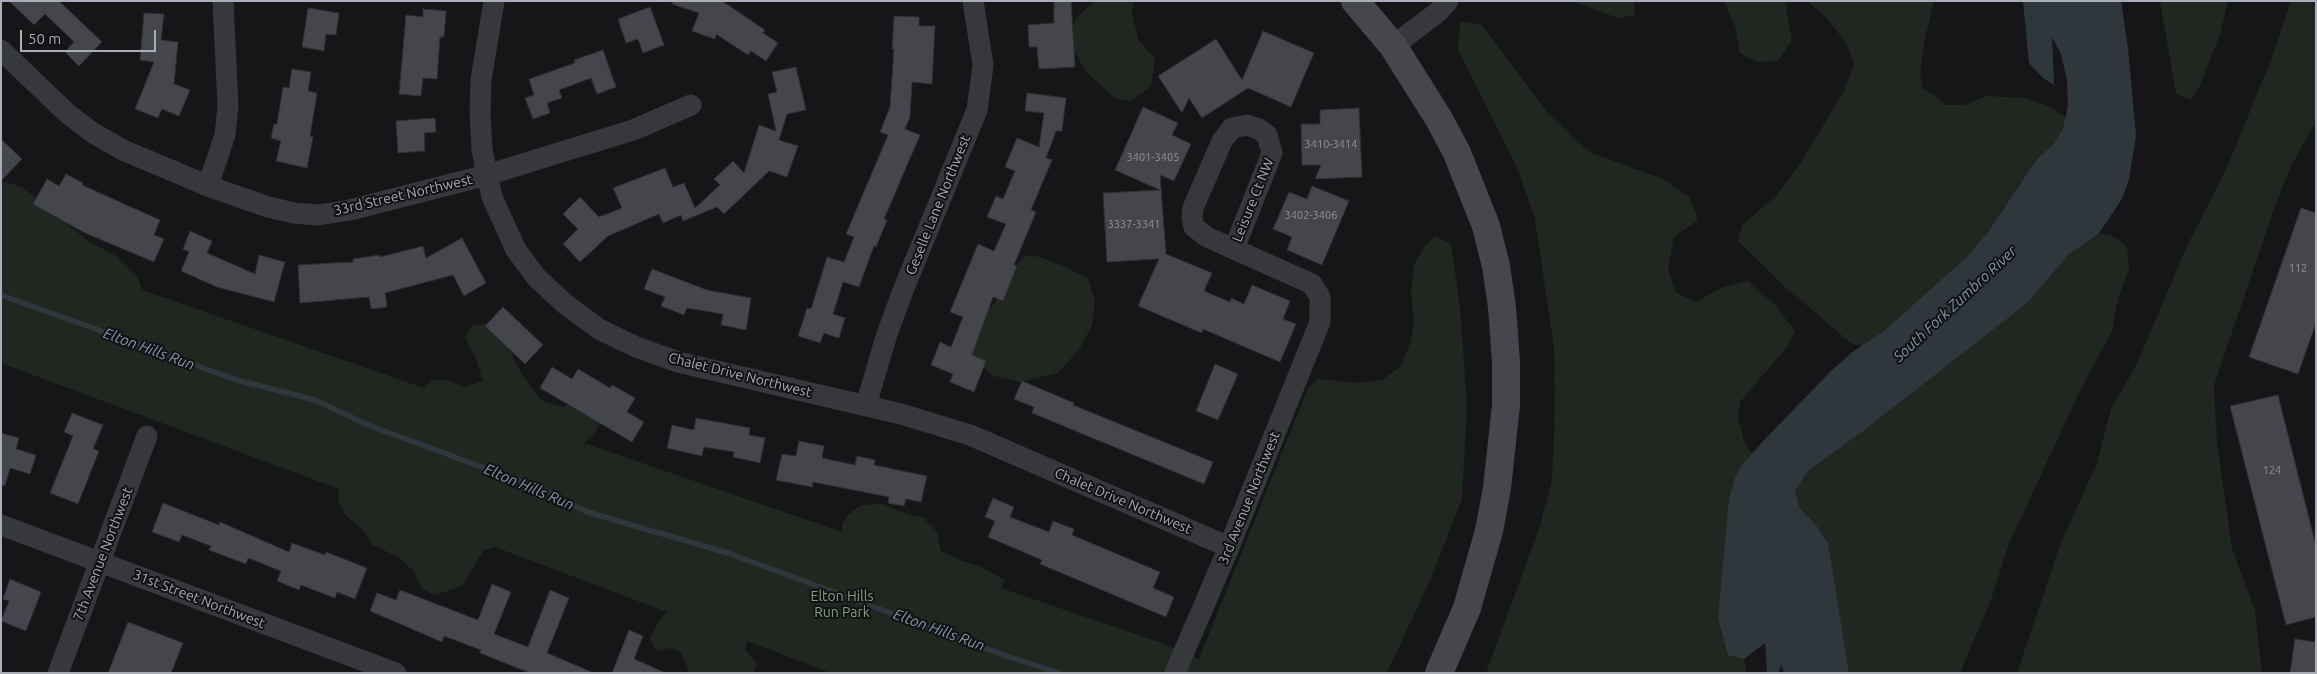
<!DOCTYPE html>
<style>
body{margin:0}
#map{position:relative;width:2317px;height:674px;overflow:hidden;background:#161618;font-family:Ubuntu,sans-serif}
canvas{display:block}
.frame{position:absolute;inset:0;border:2px solid #a9adb7;pointer-events:none}
.scale{position:absolute;left:20px;top:30px;width:136px;height:22px;box-sizing:border-box;border:2px solid #a9adb7;border-top:0;padding-left:6px;font-size:15px;line-height:18px;white-space:nowrap;color:#a9adb7;-webkit-text-stroke:4px #111113;paint-order:stroke}
</style>
<div id="map">
<canvas width="2317" height="674"></canvas>
<div class="frame"></div>
<div class="scale">50 m</div>
</div>
<script>
const c = document.querySelector('canvas').getContext('2d');
c.lineJoin = 'round';
function fillPath(path, color) {
  c.fillStyle = color;
  c.fill(path, 'evenodd');
}
function toPath(rows) {
  const path = new Path2D();
  for (const r of rows) {
    path.moveTo(r[0], r[1]);
    for (let i = 2; i < r.length; i += 2) path.lineTo(r[i], r[i + 1]);
  }
  return path;
}
function trace(path, color, width, dash) {
  c.strokeStyle = color;
  c.lineWidth = width;
  c.lineCap = dash ? 'butt' : 'round';
  c.setLineDash(dash || []);
  c.stroke(path);
}
function label(font, color, halo, rows, align = 'center') {
  c.font = font + ' Ubuntu,sans-serif';
  c.lineWidth = 4;
  c.setLineDash([]);
  c.textBaseline = 'middle';
  c.strokeStyle = halo;
  c.fillStyle = color;
  for (const [text, x, y, turn = 0] of rows) {
    c.save();
    c.translate(x, y);
    c.rotate((+turn || 0) * Math.PI / 180);
    c.textAlign = isNaN(turn) ? turn : align;
    if (halo) c.strokeText(text, 0, 0);
    c.fillText(text, 0, 0);
    c.restore();
  }
}
fillPath(toPath([
 [1095,1,1133,1,1132,13,1138,39,1155,59,1151,86,1131,101,1116,99,1086,72,1068,39,1076,18],
 [1572,1,1634,1,1635,15,1618,18],
 [1724,1,1785,1,1792,40,1778,61,1757,62,1740,53,1735,27],
 [1807,1,1934,1,1925,38,1920,74,1923,88,1946,105,1964,105,1987,96,2026,98,2053,108,2090,137,1879,348,1852,344,1783,285,1738,241,1742,225,1775,197,1800,164,1844,91,1854,64,1847,44,1825,16],
 [2160,1,2228,1,2219,37,2200,85,2191,100,2176,94],
 [2291,1,2316,1,2316,121,2292,164,2274,209,2214,385,2217,443,2232,548,2255,611,2262,673,2017,673,2060,545,2097,463,2111,409,2137,364,2186,248,2225,172,2271,60],
 [1460,22,1481,24,1547,112,1589,152,1663,179,1690,198,1698,220,1674,237,1668,268,1676,293,1696,302,1723,287,1748,281,1775,305,1795,331,1787,347,1740,402,1738,418,1745,444,1757,461,1733,645,1744,659,1747,673,1486,673,1540,526,1552,480,1555,409,1554,348,1535,219,1518,170,1458,50],
 [5,182,22,187,88,241,116,256,138,277,142,290,424,388,432,380,447,380,465,387,483,381,477,362,465,337,472,325,491,324,506,342,521,373,542,401,564,407,583,395,608,407,595,433,584,443,842,532,842,524,848,515,861,505,883,504,907,514,922,517,937,532,941,551,960,560,981,567,1005,580,1001,588,1159,642,1199,659,1308,388,1318,379,1357,383,1382,380,1400,367,1411,341,1414,323,1411,293,1414,264,1425,246,1435,236,1451,244,1460,307,1467,405,1462,499,1431,578,1387,673,831,673,747,641,745,650,757,664,753,673,690,673,681,652,670,648,656,651,650,638,660,619,667,612,495,547,483,551,462,586,436,595,422,589,413,570,396,556,373,545,362,529,345,515,338,501,339,489,1,363,1,183],
 [2099,233,2112,236,2127,247,2129,269,2118,299,2112,331,2079,393,2008,546,1991,600,1960,673,1841,673,1795,491,1809,470,2066,246],
 [1026,255,1040,257,1070,269,1088,279,1095,300,1092,325,1080,348,1058,373,1020,382,994,376,974,360,966,341,972,322,988,311,1006,289,1013,269]
]), '#202721');
fillPath(toPath([
 [2023,1,2121,1,2128,48,2136,136,2129,179,2122,199,2099,233,2069,254,2027,303,1863,431,1809,470,1795,491,1800,509,1816,525,1828,543,1849,673,1784,673,1781,664,1779,673,1767,673,1765,643,1744,659,1728,655,1718,618,1729,499,1735,478,1741,466,1767,437,1831,371,1851,353,1884,331,1967,257,1989,231,2037,159,2054,144,2063,129,2068,106,2067,80,2061,54,2052,37,2054,85,2043,78,2029,63]
]), '#2f373d');
trace(toPath([
 [1,295,237,380,315,400,368,425,544,490,587,512,728,553,1009,657,1059,673]
]), '#2f373d', 5.5);
const building = toPath([
 [9,1,59,1,102,42,79,66,65,52,74,42,45,14,34,25,9,1],
 [673,1,722,1,765,30,763,33,778,43,766,61,751,51,748,55,716,34,715,39,692,31,699,13,672,4,673,1],
 [1054,1,1071,1,1075,67,1039,69,1037,47,1029,47,1028,25,1054,23,1054,1],
 [650,7,664,45,643,53,638,39,626,43,618,19,650,7],
 [308,8,339,13,336,35,326,34,324,51,302,47,308,8],
 [423,9,446,11,444,37,440,37,437,79,423,78,421,96,399,94,406,15,423,17,423,9],
 [144,13,164,14,161,40,178,42,174,84,190,90,179,116,162,109,158,118,135,109,154,62,140,60,144,13],
 [894,16,919,17,919,26,935,26,932,84,912,82,910,117,905,129,920,135,884,219,887,220,876,247,874,246,859,287,843,282,833,314,845,318,839,338,824,333,820,343,798,336,807,308,811,309,827,257,844,262,854,237,846,234,888,135,880,132,890,107,894,49,892,49,894,16],
 [1263,31,1314,53,1291,107,1248,88,1202,118,1189,98,1182,113,1158,76,1216,39,1242,80,1263,31],
 [603,50,616,87,597,94,591,78,559,90,562,98,547,103,550,113,533,119,525,98,534,95,529,79,575,63,574,60,603,50],
 [796,67,806,110,787,114,779,140,798,146,787,177,769,171,724,214,717,207,683,221,681,215,663,223,659,214,608,236,580,262,563,244,578,229,563,214,580,197,599,217,622,208,613,188,665,168,673,187,684,183,695,208,720,185,714,179,733,161,744,173,759,125,776,131,768,94,777,92,772,72,796,67],
 [292,69,311,72,308,91,317,93,310,136,313,137,307,168,276,161,281,141,271,138,274,124,277,124,283,87,289,88,292,69],
 [1027,93,1066,98,1062,131,1056,131,1046,158,1052,160,1031,210,1036,212,1014,265,1017,266,1003,301,993,297,972,355,986,361,974,392,950,382,953,374,931,365,940,342,951,347,963,317,950,312,978,244,994,251,1006,224,987,217,996,196,1003,199,1015,171,1005,167,1017,138,1039,147,1044,113,1025,111,1027,93],
 [1143,107,1178,123,1172,135,1191,144,1174,181,1160,175,1166,254,1212,273,1204,291,1230,302,1231,298,1244,304,1252,285,1290,301,1283,319,1296,324,1280,362,1203,329,1202,333,1138,306,1159,259,1107,262,1103,193,1160,190,1115,170,1143,107],
 [1359,108,1362,177,1315,179,1321,165,1302,165,1301,124,1320,124,1320,110,1359,108],
 [435,118,436,132,424,133,425,151,398,153,396,121,435,118],
 [1,139,22,159,1,181,1,139],
 [66,174,83,183,82,185,160,220,154,235,164,239,154,262,83,232,33,204,47,179,59,186,66,174],
 [1312,186,1349,201,1322,265,1287,250,1292,237,1273,229,1289,192,1307,199,1312,186],
 [2301,208,2316,213,2316,323,2298,374,2249,357,2301,208],
 [190,231,212,241,207,253,255,274,259,255,285,262,274,302,217,287,181,271,189,252,183,249,190,231],
 [462,238,486,283,464,296,453,275,385,293,387,307,371,309,369,297,300,303,298,265,353,262,353,259,379,255,380,257,423,246,426,258,462,238],
 [652,269,707,290,751,298,746,330,721,325,723,314,687,308,684,315,661,306,665,297,644,289,652,269],
 [503,307,543,345,525,364,485,326,503,307],
 [1215,364,1238,374,1218,420,1196,411,1215,364],
 [552,367,572,379,578,369,610,388,612,385,635,398,627,412,644,422,632,442,540,388,552,367],
 [1022,381,1074,403,1073,405,1213,462,1204,484,1032,413,1034,407,1014,399,1022,381],
 [2278,395,2316,546,2316,617,2286,625,2230,406,2278,395],
 [72,413,103,425,93,449,99,451,78,504,50,493,73,436,64,432,72,413],
 [696,418,750,428,749,435,765,438,760,463,733,457,734,452,704,447,702,456,667,448,672,425,694,430,696,418],
 [1,433,19,438,16,449,36,455,30,474,10,468,5,486,1,485,1,433],
 [799,441,824,446,822,458,855,465,857,456,875,460,874,465,927,476,921,502,906,499,904,506,888,503,889,497,813,482,812,487,776,480,782,454,796,456,799,441],
 [993,498,1014,507,1010,517,1049,532,1053,521,1074,529,1072,535,1160,572,1153,588,1174,597,1166,617,1040,564,1042,560,988,537,995,521,985,517,993,498],
 [163,503,219,525,220,522,289,552,292,543,325,555,326,552,367,568,355,599,337,592,335,598,301,585,299,590,277,581,281,571,248,558,246,564,209,550,211,546,182,535,179,542,152,532,163,503],
 [10,579,41,592,26,631,1,621,9,601,3,599,10,579],
 [492,584,511,592,494,634,528,647,550,590,569,598,547,653,594,673,530,673,480,653,481,650,444,636,442,642,370,611,377,593,396,600,400,590,478,620,492,584],
 [128,622,183,643,171,673,108,673,128,622],
 [629,630,643,636,634,659,666,673,612,673,629,630],
 [2295,639,2316,642,2316,673,2290,673,2295,639]
]);
fillPath(building, '#45464b');
trace(building, '#303034', 1);
trace(toPath([
 [494,1,481,80,480,112,482,150,492,197,516,250,537,278,565,304,599,329,636,347,678,362,901,414,970,435,1229,547],
 [1393,46,1438,12,1448,1],
 [1,50,68,114,93,133,123,150,208,186,268,207,294,213,318,215,350,210,487,175,633,130,691,105],
 [208,186,225,135,228,106,223,1],
 [866,405,887,334,902,293,977,110,983,65,973,1],
 [1,525,396,673],
 [58,673,147,436],
 [1175,673,1229,547,1320,322,1320,297,1312,284,1207,237,1194,227,1192,218,1193,208,1222,141,1232,128,1247,125,1259,129,1267,135,1272,153,1234,249]
]), '#37383c', 21);
trace(toPath([
 [1355,1,1393,46,1439,119,1457,153,1486,226,1496,266,1502,307,1506,362,1506,405,1497,488,1489,531,1467,608,1439,673]
]), '#46474c', 28);
label('11px', '#90939c', null, [
 ["3410-3414",1331,144],
 ["3401-3405",1153,157],
 ["3402-3406",1311,215],
 ["3337-3341",1134,224],
 ["112",2298,268],
 ["124",2272,470]
]);
label('14px', '#a9adb7', '#111113', [
 ["33rd Street Northwest",403,195,-13],
 ["Leisure Ct NW",1253,200,-68],
 ["Geselle Lane Northwest",938,205,-68],
 ["Chalet Drive Northwest",740,375,14],
 ["3rd Avenue Northwest",1249,498,-68],
 ["Chalet Drive Northwest",1123,501,23],
 ["7th Avenue Northwest",103,554,-69],
 ["31st Street Northwest",199,599,21]
]);
label('14px', '#82a084', '#111113', [
 ["Elton Hills",842,596],
 ["Run Park",842,612]
]);
label('italic 15px', '#839aaf', '#111113', [
 ["South Fork Zumbro River",1955,304,-43],
 ["Elton Hills Run",149,349,20],
 ["Elton Hills Run",529,487,23],
 ["Elton Hills Run",939,630,20]
]);
</script>
